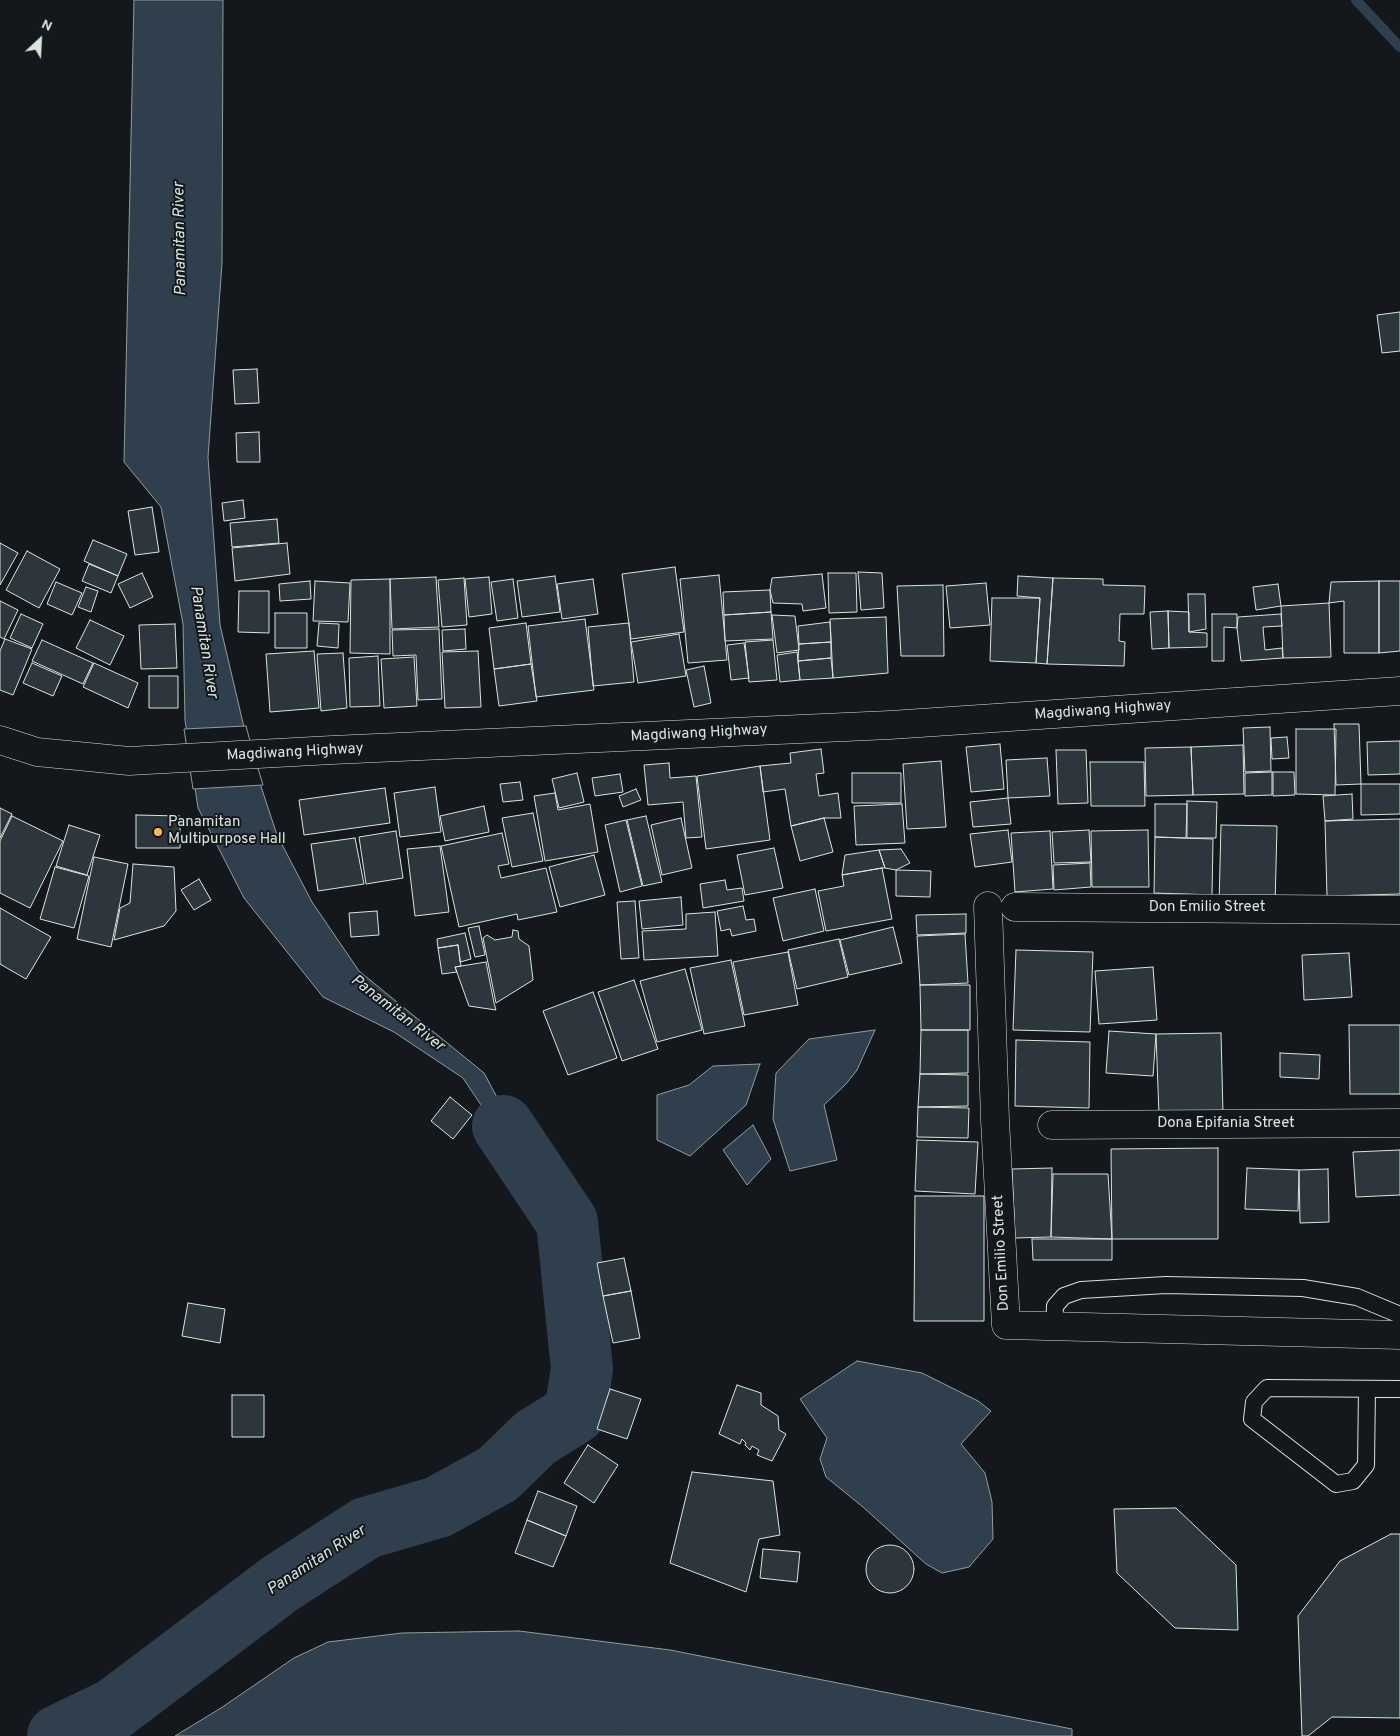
<!DOCTYPE html>
<style>
body{margin:0}
#map{position:relative;width:1400px;height:1736px;overflow:hidden;background:#14181c;font-family:Overpass,sans-serif}
canvas{display:block}
.north{position:absolute;left:15px;top:15px;width:50px;height:50px;-webkit-text-stroke:4px #14181c;paint-order:stroke;rotate:25deg;font-size:14px;font-weight:700;line-height:20px;text-align:center;color:#d8e6dc}
.north::after{content:'';display:block;margin:auto;width:18px;height:22px;background:#d8e6dc;clip-path:polygon(50% 0,100% 100%,50% 72%,0 100%)}
</style>
<div id="map">
<canvas width="1400" height="1736"></canvas>
<div class="north">N</div>
</div>
<script>
const c = document.querySelector('canvas').getContext('2d');
c.lineJoin = 'round';
function fillPath(path, color) {
  c.fillStyle = color;
  c.fill(path, 'evenodd');
}
function toPath(rows) {
  const path = new Path2D();
  for (const r of rows) {
    if (r.length === 3) {
      path.moveTo(r[0] + r[2], r[1]);
      path.arc(r[0], r[1], r[2], 0, 2 * Math.PI);
      continue;
    }
    path.moveTo(r[0], r[1]);
    for (let i = 2; i < r.length; i += 2) path.lineTo(r[i], r[i + 1]);
  }
  return path;
}
function trace(path, color, width, dash) {
  c.strokeStyle = color;
  c.lineWidth = width;
  c.lineCap = dash ? 'butt' : 'round';
  c.setLineDash(dash || []);
  c.stroke(path);
}
function label(font, color, halo, rows, align = 'center') {
  c.font = font + ' Overpass,sans-serif';
  c.lineWidth = 4;
  c.setLineDash([]);
  c.textBaseline = 'middle';
  c.strokeStyle = halo;
  c.fillStyle = color;
  for (const [text, x, y, turn = 0] of rows) {
    c.save();
    c.translate(x, y);
    c.rotate((+turn || 0) * Math.PI / 180);
    c.textAlign = isNaN(turn) ? turn : align;
    if (halo) c.strokeText(text, 0, 0);
    c.fillText(text, 0, 0);
    c.restore();
  }
}
const water = toPath([
 [134,0,223,0,222,263,208,457,220,625,250,753,277,835,312,902,359,971,484,1073,551,1198,499,1132,463,1078,394,1032,323,997,244,898,198,808,185,720,183,624,161,507,124,462,134,0],
 [875,1030,857,1070,846,1084,824,1105,837,1160,790,1171,773,1119,776,1073,809,1039,875,1030],
 [760,1064,746,1105,690,1156,657,1140,657,1095,689,1085,713,1066,760,1064],
 [753,1125,771,1159,747,1185,723,1150,753,1125],
 [857,1361,922,1373,978,1401,991,1411,961,1444,985,1473,992,1502,993,1539,969,1567,942,1573,926,1564,863,1507,826,1477,820,1459,827,1438,800,1399,857,1361],
 [519,1631,670,1650,1072,1729,1072,1736,175,1736,221,1708,294,1658,328,1642,402,1633,519,1631]
]);
fillPath(water, '#2f3f4d');
trace(water, '#939e99', 1);
const pier = toPath([
 [246,726,253,752,263,785,193,789,184,729,246,726]
]);
fillPath(pier, '#14181c');
trace(pier, '#939e99', 1);
trace(toPath([
 [1356,0,1400,47]
]), '#2f3f4d', 10);
trace(toPath([
 [58,1736,114,1709,281,1583,366,1528,438,1507,498,1474,535,1438,575,1413,582,1369,567,1222,503,1126]
]), '#2f3f4d', 62);
const building = toPath([
 [1400,312,1400,351,1382,353,1377,315,1400,312],
 [257,369,259,403,235,404,233,370,257,369],
 [259,432,260,462,237,462,236,433,259,432],
 [243,500,245,518,224,521,222,503,243,500],
 [152,507,159,552,135,555,128,511,152,507],
 [277,519,279,543,232,547,230,523,277,519],
 [93,540,127,554,118,576,84,561,93,540],
 [0,543,18,553,0,585,0,543],
 [287,543,290,574,235,581,232,548,287,543],
 [27,551,60,569,39,608,6,590,27,551],
 [89,564,118,576,111,593,82,581,89,564],
 [675,567,684,632,631,639,622,574,675,567],
 [858,572,882,573,884,608,861,610,858,572],
 [142,573,153,597,130,608,118,584,142,573],
 [828,573,856,573,857,612,829,613,828,573],
 [822,574,826,608,803,611,802,604,773,603,770,590,772,578,822,574],
 [719,575,727,660,688,663,680,579,719,575],
 [555,576,560,612,522,617,517,581,555,576],
 [1018,576,1053,578,1047,664,1036,663,1040,598,1017,596,1018,576],
 [436,577,439,627,392,629,390,579,436,577],
 [489,577,492,614,469,617,465,579,489,577],
 [464,578,467,625,442,627,438,580,464,578],
 [1053,578,1103,579,1103,585,1145,586,1144,614,1120,614,1119,641,1125,642,1124,666,1047,664,1053,578],
 [390,579,390,654,350,653,351,580,390,579],
 [513,579,518,618,497,621,491,582,513,579],
 [593,579,598,614,562,619,557,584,593,579],
 [310,581,311,599,280,601,279,584,310,581],
 [315,581,350,583,348,622,313,621,315,581],
 [1379,581,1400,581,1400,651,1379,653,1379,581],
 [1379,581,1379,653,1344,653,1344,601,1329,603,1331,582,1379,581],
 [56,582,82,593,72,615,47,604,56,582],
 [986,583,990,625,950,628,946,586,986,583],
 [1278,584,1281,606,1256,610,1253,587,1278,584],
 [943,585,944,656,901,656,897,586,943,585],
 [86,587,98,591,91,612,78,607,86,587],
 [770,590,771,612,724,615,723,592,770,590],
 [239,591,269,591,269,633,238,632,239,591],
 [1188,594,1205,594,1206,629,1189,632,1188,594],
 [992,598,1040,598,1036,663,990,661,992,598],
 [0,601,18,610,4,639,0,637,0,601],
 [1329,603,1331,657,1283,658,1281,606,1329,603],
 [1168,611,1169,648,1152,649,1150,612,1168,611],
 [1168,611,1189,612,1189,632,1207,633,1207,647,1169,648,1168,611],
 [771,612,773,639,725,641,724,615,771,612],
 [275,613,307,613,307,648,275,648,275,613],
 [21,614,43,624,32,648,10,638,21,614],
 [1212,614,1237,614,1237,628,1224,627,1224,661,1212,661,1212,614],
 [1281,614,1282,626,1263,627,1265,650,1282,648,1283,658,1241,661,1237,628,1238,617,1281,614],
 [772,615,795,616,799,650,777,653,772,615],
 [886,617,888,673,833,678,830,619,886,617],
 [585,619,594,690,536,697,528,626,585,619],
 [90,620,124,636,110,665,76,648,90,620],
 [830,622,831,642,799,644,798,626,830,622],
 [319,623,339,624,338,648,317,646,319,623],
 [526,623,531,664,494,669,489,628,526,623],
 [629,623,634,682,593,686,588,627,629,623],
 [175,624,177,668,141,669,139,625,175,624],
 [439,629,442,699,418,700,416,655,393,656,392,630,439,629],
 [465,629,466,649,443,651,442,630,465,629],
 [679,634,686,676,638,683,631,642,679,634],
 [5,639,32,649,13,695,0,690,0,651,5,639],
 [42,640,93,663,83,684,32,661,42,640],
 [773,640,777,680,749,682,745,642,773,640],
 [831,642,831,658,798,661,799,644,831,642],
 [744,643,749,678,731,680,727,645,744,643],
 [314,651,319,708,270,712,266,654,314,651],
 [478,651,481,707,445,708,442,652,478,651],
 [797,652,800,680,780,682,777,655,797,652],
 [343,653,347,708,321,711,317,654,343,653],
 [378,656,380,706,350,707,349,658,378,656],
 [414,657,417,706,384,708,381,659,414,657],
 [831,658,833,678,800,680,798,661,831,658],
 [32,663,62,676,53,696,23,683,32,663],
 [94,663,138,683,128,708,83,687,94,663],
 [531,664,537,701,499,706,494,669,531,664],
 [704,666,711,703,694,707,686,670,704,666],
 [149,676,178,676,178,708,149,708,149,676],
 [1334,724,1359,724,1361,784,1336,785,1334,724],
 [1270,727,1271,771,1245,772,1243,728,1270,727],
 [1296,729,1336,729,1335,795,1296,794,1296,729],
 [1287,737,1289,758,1272,759,1271,738,1287,737],
 [1400,741,1400,774,1368,775,1367,742,1400,741],
 [1000,744,1004,789,971,792,966,747,1000,744],
 [1243,745,1244,794,1193,795,1191,747,1243,745],
 [1191,747,1193,795,1146,796,1145,748,1191,747],
 [821,749,824,773,816,774,819,796,838,793,841,818,824,818,791,826,785,789,763,792,760,766,791,763,790,753,821,749],
 [1056,750,1086,750,1088,803,1058,804,1056,750],
 [1047,758,1050,796,1008,798,1006,760,1047,758],
 [941,761,946,827,907,829,903,764,941,761],
 [1090,762,1144,762,1145,806,1091,806,1090,762],
 [669,763,670,778,696,776,702,837,686,838,683,802,648,805,644,765,669,763],
 [760,766,770,840,706,849,697,776,760,766],
 [1272,772,1272,795,1245,796,1245,773,1272,772],
 [1273,772,1294,772,1295,795,1273,796,1273,772],
 [577,773,584,802,559,808,552,779,577,773],
 [852,773,901,773,901,803,852,803,852,773],
 [620,774,623,792,595,796,592,778,620,774],
 [520,782,523,800,503,802,500,784,520,782],
 [1361,784,1400,784,1400,814,1361,815,1361,784],
 [435,787,441,832,400,837,394,793,435,787],
 [385,788,390,823,304,835,299,800,385,788],
 [636,789,641,800,623,807,619,796,636,789],
 [555,793,558,810,590,804,598,852,545,861,534,796,555,793],
 [1352,794,1353,819,1325,821,1323,796,1352,794],
 [1008,798,1011,824,973,827,970,802,1008,798],
 [1187,801,1217,802,1216,838,1187,838,1187,801],
 [902,804,905,843,856,845,854,806,902,804],
 [1155,804,1187,804,1186,838,1155,837,1155,804],
 [484,806,489,832,445,841,440,816,484,806],
 [0,808,12,814,0,838,0,808],
 [533,813,543,861,512,867,502,818,533,813],
 [136,815,180,816,180,848,136,848,136,815],
 [12,816,63,841,30,908,0,893,0,841,12,816],
 [646,816,662,882,643,886,627,820,646,816],
 [681,818,692,868,662,875,651,825,681,818],
 [824,818,833,852,800,861,791,826,824,818],
 [1400,819,1400,894,1327,896,1325,821,1400,819],
 [626,820,642,886,620,892,605,825,626,820],
 [69,825,100,835,87,875,56,866,69,825],
 [1221,825,1277,826,1275,906,1219,905,1221,825],
 [1008,830,1012,862,975,867,970,834,1008,830],
 [1089,830,1091,862,1054,863,1052,832,1089,830],
 [1148,830,1149,887,1092,887,1091,831,1148,830],
 [396,831,403,878,366,884,359,837,396,831],
 [1050,831,1053,889,1015,892,1011,833,1050,831],
 [502,833,509,864,498,866,501,878,546,868,557,912,518,920,517,914,459,927,441,846,502,833],
 [1155,837,1213,839,1212,895,1154,893,1155,837],
 [355,838,364,884,318,891,311,844,355,838],
 [440,846,449,912,415,916,407,849,440,846],
 [774,848,783,888,745,895,737,855,774,848],
 [901,849,910,863,896,870,885,868,879,850,901,849],
 [879,850,885,868,882,868,842,875,845,855,879,850],
 [594,855,605,895,560,907,549,867,594,855],
 [94,857,128,864,111,947,77,939,94,857],
 [1090,863,1091,887,1054,890,1053,865,1090,863],
 [133,864,174,867,176,911,164,926,114,940,120,908,130,903,133,864],
 [55,867,89,876,74,928,40,919,55,867],
 [882,868,892,919,826,931,818,891,844,886,842,875,882,868],
 [896,870,931,871,930,897,896,896,896,870],
 [199,879,211,900,194,910,181,890,199,879],
 [725,880,727,890,742,888,744,901,703,908,700,884,725,880],
 [815,889,824,931,783,941,773,898,815,889],
 [681,897,683,925,642,929,639,901,681,897],
 [635,901,639,958,621,959,617,902,635,901],
 [743,906,746,920,754,919,756,931,732,936,730,929,721,931,717,911,743,906],
 [0,908,51,937,26,979,0,964,0,908],
 [377,911,379,935,351,937,349,913,377,911],
 [715,912,718,956,644,960,642,931,686,929,686,914,715,912],
 [966,914,966,933,917,935,916,915,966,914],
 [479,926,485,955,475,957,468,928,479,926],
 [893,927,902,963,849,975,840,940,893,927],
 [513,930,518,931,519,939,529,946,533,980,496,1003,483,938,487,935,495,940,512,937,513,930],
 [465,933,471,959,460,962,458,945,438,948,437,939,465,933],
 [965,934,968,983,920,985,917,936,965,934],
 [839,939,848,977,797,989,788,950,839,939],
 [458,945,461,966,455,967,457,972,442,974,438,948,458,945],
 [1016,950,1093,952,1090,1032,1013,1030,1016,950],
 [788,952,798,1005,744,1015,733,962,788,952],
 [1349,953,1352,997,1304,1000,1302,955,1349,953],
 [731,960,745,1026,704,1034,690,968,731,960],
 [486,962,494,1003,496,1010,469,1006,455,967,486,962],
 [1153,967,1157,1020,1099,1024,1095,971,1153,967],
 [685,969,702,1030,657,1042,640,981,685,969],
 [634,980,658,1049,622,1061,598,992,634,980],
 [920,985,970,985,970,1030,921,1030,920,985],
 [593,992,617,1058,568,1075,543,1011,593,992],
 [1349,1025,1400,1025,1400,1094,1350,1094,1349,1025],
 [921,1030,968,1030,968,1073,920,1074,921,1030],
 [1109,1031,1156,1034,1153,1076,1106,1073,1109,1031],
 [1221,1033,1223,1114,1159,1115,1156,1034,1221,1033],
 [1016,1040,1090,1042,1089,1108,1015,1106,1016,1040],
 [1280,1053,1320,1055,1319,1079,1280,1077,1280,1053],
 [920,1074,968,1075,968,1106,918,1107,920,1074],
 [450,1097,472,1115,453,1139,431,1121,450,1097],
 [918,1107,969,1108,968,1138,917,1137,918,1107],
 [917,1140,978,1142,975,1194,915,1191,917,1140],
 [1218,1148,1218,1239,1112,1239,1111,1149,1218,1148],
 [1400,1150,1400,1195,1356,1197,1353,1152,1400,1150],
 [1052,1168,1051,1237,1015,1238,1012,1169,1052,1168],
 [1247,1168,1299,1170,1298,1211,1245,1209,1247,1168],
 [1328,1169,1329,1222,1300,1223,1299,1170,1328,1169],
 [1053,1174,1108,1174,1112,1239,1051,1237,1053,1174],
 [915,1196,984,1196,984,1321,914,1321,915,1196],
 [1032,1239,1112,1239,1112,1260,1033,1260,1032,1239],
 [624,1258,631,1291,603,1296,597,1263,624,1258],
 [631,1291,640,1338,613,1343,603,1296,631,1291],
 [188,1303,225,1309,220,1343,182,1336,188,1303],
 [737,1385,761,1393,761,1405,778,1416,779,1430,786,1434,772,1461,757,1455,759,1450,752,1446,750,1450,745,1445,746,1443,742,1439,740,1444,719,1434,737,1385],
 [610,1389,641,1399,627,1439,597,1429,610,1389],
 [232,1395,264,1395,264,1437,232,1437,232,1395],
 [588,1445,618,1465,594,1503,564,1483,588,1445],
 [692,1472,773,1481,780,1535,759,1539,746,1592,670,1563,692,1472],
 [538,1491,577,1506,566,1536,527,1520,538,1491],
 [1176,1508,1236,1565,1238,1630,1175,1628,1117,1573,1114,1509,1176,1508],
 [527,1520,566,1536,553,1567,515,1553,527,1520],
 [1391,1534,1400,1534,1400,1718,1332,1717,1308,1736,1302,1736,1298,1616,1340,1561,1391,1534],
 [890,1569,24],
 [763,1549,800,1552,797,1582,760,1578,763,1549]
]);
fillPath(building, '#2c363c');
trace(building, '#d8e6dc', 1);
const service = toPath([
 [1054,1327,1055,1306,1064,1296,1081,1290,1166,1285,1303,1288,1357,1297,1400,1315],
 [1367,1389,1366,1465,1353,1481,1336,1484,1252,1419,1254,1402,1267,1388,1400,1389]
]);
const minor = toPath([
 [988,906,995,1120,1006,1325,1400,1335],
 [1015,907,1400,910],
 [1052,1125,1400,1123]
]);
const secondary = toPath([
 [0,740,37,752,129,761,332,750,890,725,1400,691]
]);
trace(service, '#d8e6dc', 18);
trace(minor, '#d8e6dc', 29);
trace(secondary, '#d8e6dc', 29);
trace(service, '#14181c', 16);
trace(minor, '#14181c', 28);
trace(secondary, '#14181c', 28);
for (const [x, y, r, color] of [
 [158,832,5,"#ffb74d"]
]) {
  const dot = new Path2D();
  dot.arc(x, y, r, 0, 2 * Math.PI);
  c.fillStyle = color;
  c.fill(dot);
  trace(dot, '#14181c', 2);
}
label('15px', '#d8e6dc', '#14181c', [
 ["Magdiwang Highway",1103,711,-4],
 ["Magdiwang Highway",699,734,-3],
 ["Magdiwang Highway",295,753,-3],
 ["Don Emilio Street",1207,908],
 ["Dona Epifania Street",1226,1124],
 ["Don Emilio Street",1002,1253,-93]
]);
label('15px', '#d8e6dc', '#14181c', [
 ["Panamitan",168,823],
 ["Multipurpose Hall",168,840]
], 'left');
label('italic 16px', '#d8e6dc', '#14181c', [
 ["Panamitan River",181,239,-91],
 ["Panamitan River",203,642,81],
 ["Panamitan River",397,1014,38],
 ["Panamitan River",317,1561,-33]
]);
</script>
